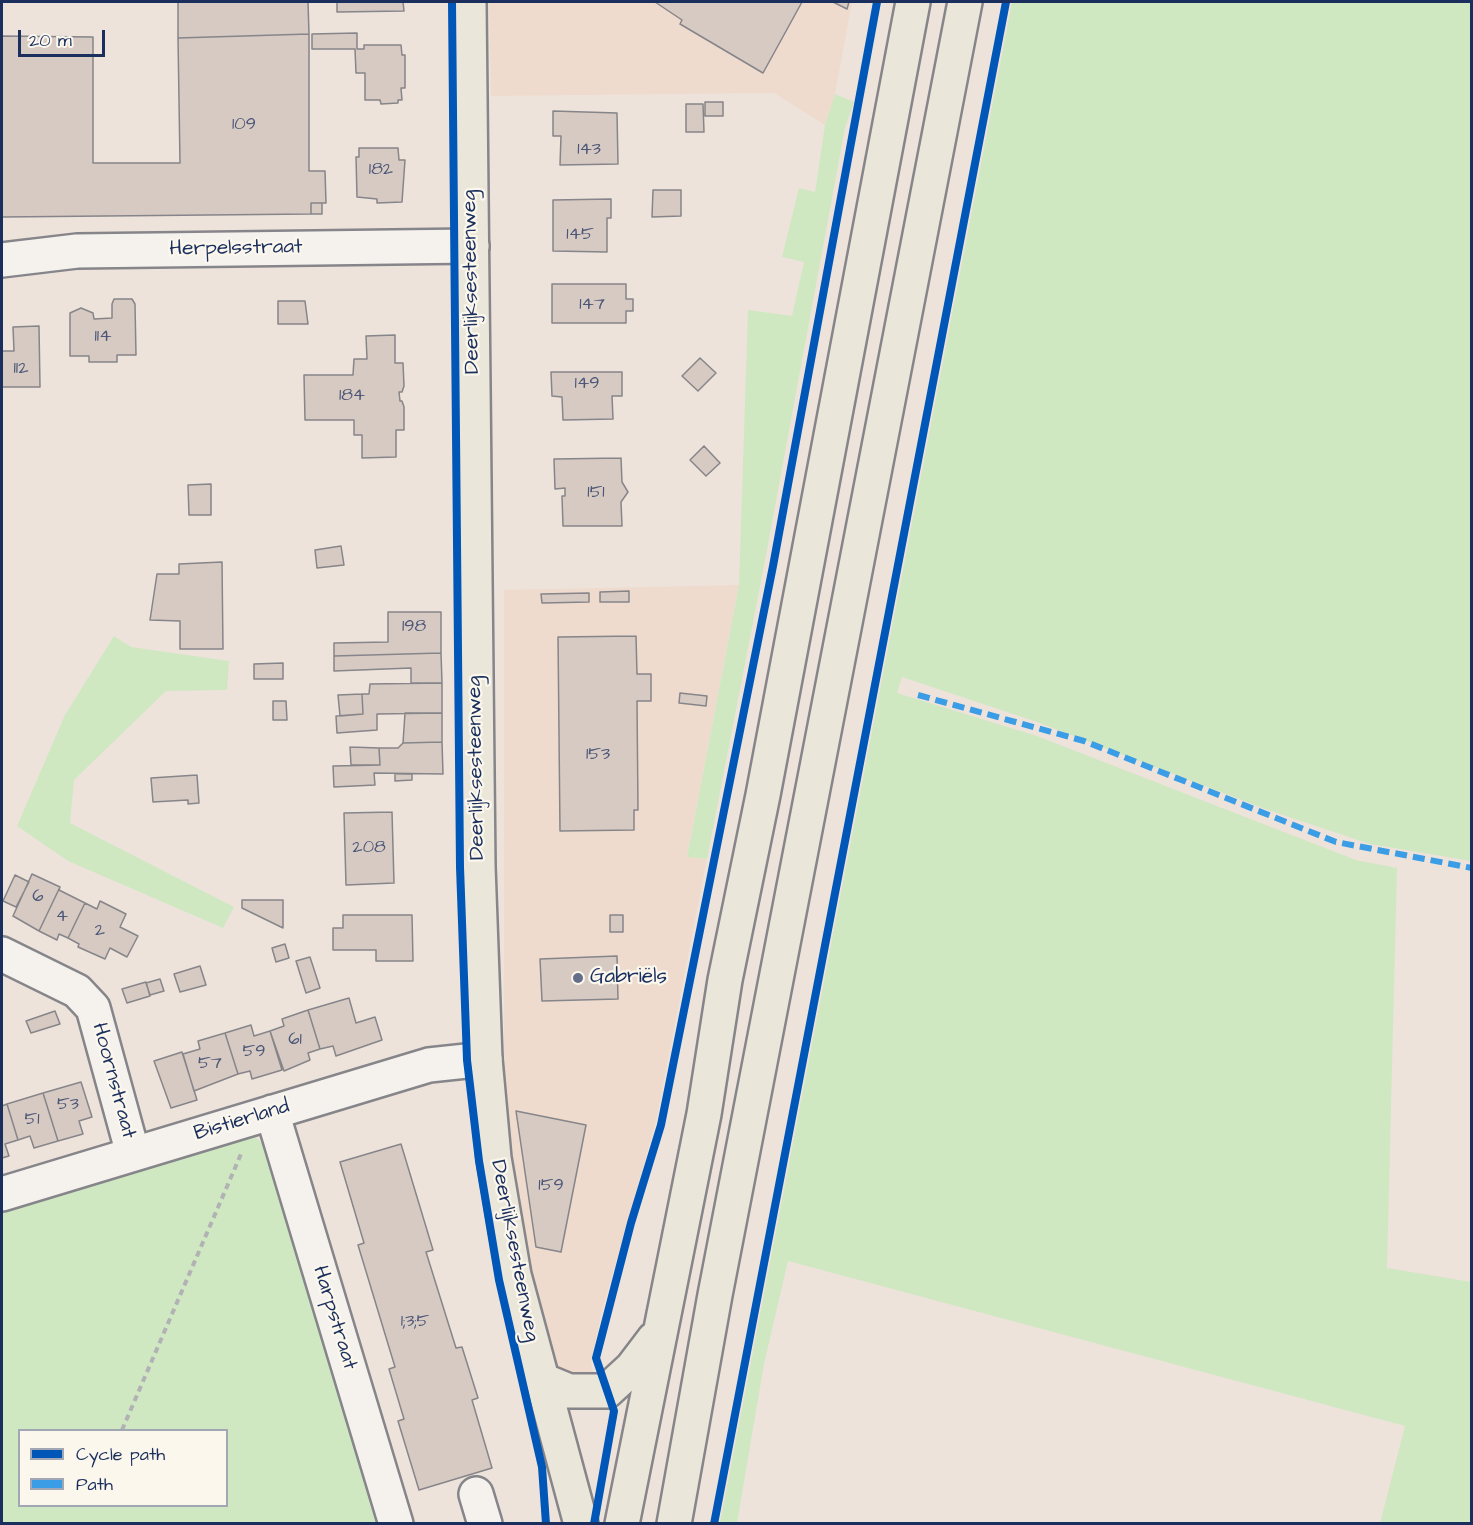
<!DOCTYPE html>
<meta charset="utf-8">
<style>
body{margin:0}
#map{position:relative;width:1473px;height:1525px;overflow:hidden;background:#ede3db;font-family:"Architects Daughter",sans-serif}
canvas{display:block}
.frame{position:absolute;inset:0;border:3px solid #1b2f5e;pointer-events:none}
.legend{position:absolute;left:18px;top:1429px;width:210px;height:78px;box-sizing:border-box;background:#fbf7ec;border:2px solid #a1a7b3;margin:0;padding:8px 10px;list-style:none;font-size:18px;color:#1b2f5e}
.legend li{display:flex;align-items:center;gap:12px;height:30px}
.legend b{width:30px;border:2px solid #a1a7b3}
.scale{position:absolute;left:18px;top:30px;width:87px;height:27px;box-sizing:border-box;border:3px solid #1b2f5e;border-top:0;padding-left:8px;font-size:18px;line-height:21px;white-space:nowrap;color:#1b2f5e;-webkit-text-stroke:4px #fbf7ec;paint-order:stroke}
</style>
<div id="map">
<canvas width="1473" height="1525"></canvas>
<div class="frame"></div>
<ul class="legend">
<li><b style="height:8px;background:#0057b8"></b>Cycle path</li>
<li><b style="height:8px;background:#3b9de6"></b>Path</li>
</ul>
<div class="scale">20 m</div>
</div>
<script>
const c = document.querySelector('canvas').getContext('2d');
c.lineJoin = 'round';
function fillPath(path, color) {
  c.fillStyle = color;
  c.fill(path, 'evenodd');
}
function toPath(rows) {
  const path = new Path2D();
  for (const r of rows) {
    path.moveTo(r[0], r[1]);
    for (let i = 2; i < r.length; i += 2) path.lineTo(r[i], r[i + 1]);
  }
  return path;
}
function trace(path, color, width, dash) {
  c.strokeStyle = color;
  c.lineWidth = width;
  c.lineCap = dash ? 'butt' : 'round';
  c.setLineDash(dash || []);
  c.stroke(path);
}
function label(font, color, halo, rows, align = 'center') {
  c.font = font + ' "Architects Daughter",sans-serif';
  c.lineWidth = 4.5;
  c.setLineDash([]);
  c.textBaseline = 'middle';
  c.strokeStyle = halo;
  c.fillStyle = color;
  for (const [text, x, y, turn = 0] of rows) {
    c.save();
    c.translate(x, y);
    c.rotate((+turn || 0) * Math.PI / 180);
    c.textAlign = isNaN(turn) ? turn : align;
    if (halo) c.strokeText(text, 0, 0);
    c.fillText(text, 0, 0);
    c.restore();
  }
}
fillPath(toPath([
 [489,2,852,2,835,94,825,125,774,93,491,96],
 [739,585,687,856,707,859,656,1121,602,1311,591,1362,594,1379,568,1377,554,1365,547,1353,515,1203,504,1078,504,590]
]), '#efdbcd');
fillPath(toPath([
 [1012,2,1471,2,1471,861,1370,844,1268,810,1037,722,902,677,897,693,1037,736,1356,860,1397,868,1387,1268,1471,1282,1471,1523,1380,1523,1405,1426,788,1261,764,1364,737,1523,720,1523],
 [835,94,854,102,845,128,764,566,707,859,687,857,739,585,748,310,792,316,804,262,782,257,799,188,815,192,825,125],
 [114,636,131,647,229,661,227,690,166,691,74,780,70,823,234,907,223,928,68,861,17,826,65,715],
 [253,1135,264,1145,382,1523,2,1524,2,1210],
 [20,1430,226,1430,226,1506,20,1506]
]), '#cfe8c2');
const building = toPath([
 [178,2,308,2,309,34,178,38,178,2],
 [337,2,403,2,404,11,337,12,337,2],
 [655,2,802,2,763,73,680,24,682,20,655,2],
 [833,2,849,2,847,9,833,2],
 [357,33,357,49,364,49,364,45,401,45,402,55,405,55,405,88,401,88,402,100,398,100,398,103,381,104,380,100,365,100,365,73,356,73,355,49,312,49,312,34,357,33],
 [309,34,309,171,325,171,326,203,311,203,311,214,2,217,2,36,93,37,93,163,180,163,178,38,309,34],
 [705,102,723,102,723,116,705,116,705,102],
 [686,104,703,104,704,132,686,132,686,104],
 [553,111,617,113,618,164,560,165,561,136,553,136,553,111],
 [359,148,398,148,399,160,405,160,402,202,377,203,377,199,357,197,356,157,359,157,359,148],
 [653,190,681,190,681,216,652,217,653,190],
 [611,199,611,218,607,218,607,252,553,251,553,200,611,199],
 [311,203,322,203,322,214,311,214,311,203],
 [552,284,626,284,626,299,633,299,633,311,626,311,626,323,552,323,552,284],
 [114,299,132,299,135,304,136,355,117,355,117,362,89,362,89,356,70,356,70,313,81,308,93,313,94,319,112,318,112,304,114,299],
 [278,301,305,301,308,324,278,324,278,301],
 [39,326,40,387,2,387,2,351,14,351,13,327,39,326],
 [395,335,395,363,403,363,404,386,402,392,399,392,400,401,402,401,404,407,404,430,396,430,396,457,362,458,362,435,354,435,354,420,305,420,304,375,353,375,354,359,367,359,366,336,395,335],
 [700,358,716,373,698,391,682,376,700,358],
 [551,372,622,372,622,396,612,396,613,419,563,420,562,397,552,396,551,372],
 [704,446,720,463,706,476,690,460,704,446],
 [621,458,622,482,628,492,621,502,622,526,563,526,562,496,565,496,565,488,555,489,554,459,621,458],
 [211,484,211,515,189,515,188,485,211,484],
 [341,546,344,565,317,568,315,550,341,546],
 [222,562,223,649,180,649,180,621,150,620,157,574,179,574,179,564,222,562],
 [629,591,629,602,600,602,600,592,629,591],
 [589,593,589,602,542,603,541,594,589,593],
 [388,612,441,612,441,653,334,656,334,643,388,642,388,612],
 [636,636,637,674,651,674,651,701,637,701,638,810,634,810,634,830,560,831,558,637,636,636],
 [441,653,442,683,411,683,411,668,334,671,334,656,441,653],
 [283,663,283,679,254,679,254,664,283,663],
 [442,683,442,713,377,714,377,730,337,733,336,716,363,714,362,694,369,694,370,684,442,683],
 [680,693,707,696,706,706,679,703,680,693],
 [362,694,363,714,340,716,338,695,362,694],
 [273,701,286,701,287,720,273,720,273,701],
 [405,713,442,713,442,742,403,743,405,713],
 [442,742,443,774,374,773,375,785,334,787,333,766,380,765,379,748,398,748,403,743,442,742],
 [350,747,379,748,380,765,351,765,350,747],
 [395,774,412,774,412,780,395,781,395,774],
 [197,775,199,803,188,804,188,800,153,802,151,778,197,775],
 [392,812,394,883,346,885,344,813,392,812],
 [32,874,60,887,39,931,13,916,32,874],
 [15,875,29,882,16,907,3,901,15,875],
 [60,887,59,890,85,903,68,938,59,934,57,940,39,931,60,887],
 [242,900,283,900,283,928,242,908,242,900],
 [100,901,126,914,120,927,138,936,127,957,110,948,105,959,78,947,79,944,68,938,85,903,97,909,100,901],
 [343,915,412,915,413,961,376,961,376,950,333,950,333,928,343,928,343,915],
 [610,915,623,915,623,932,610,932,610,915],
 [285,944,289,958,276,962,272,948,285,944],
 [617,956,618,999,542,1001,540,959,617,956],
 [310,957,320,988,306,993,296,961,310,957],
 [200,966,206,985,180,992,174,974,200,966],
 [160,979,164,991,150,995,146,983,160,979],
 [146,982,150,996,127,1003,122,989,146,982],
 [349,998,356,1023,375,1017,382,1040,336,1056,333,1046,320,1049,308,1010,349,998],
 [308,1010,320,1049,308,1053,310,1060,284,1071,270,1031,284,1026,282,1019,308,1010],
 [55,1011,60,1024,31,1033,26,1021,55,1011],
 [251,1025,254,1036,270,1031,282,1070,252,1079,250,1071,238,1074,225,1033,251,1025],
 [225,1033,238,1074,194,1091,183,1054,200,1049,198,1041,225,1033],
 [182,1052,197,1100,171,1108,154,1061,182,1052],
 [81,1082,92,1117,79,1121,83,1134,58,1141,43,1093,81,1082],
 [43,1093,58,1141,34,1148,30,1136,18,1140,7,1104,43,1093],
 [7,1104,18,1140,5,1144,9,1156,2,1158,2,1106,7,1104],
 [516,1111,586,1125,561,1252,536,1247,516,1111],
 [401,1144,433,1250,426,1252,456,1348,462,1347,478,1398,472,1400,492,1468,419,1490,398,1421,404,1419,389,1369,395,1367,358,1245,364,1243,340,1162,401,1144]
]);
fillPath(building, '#d7cac2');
trace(building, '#86858a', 1.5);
const minor = toPath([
 [2,260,77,251,472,246],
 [2,954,77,991,93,1008,133,1154],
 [272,1112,396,1524],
 [2,1194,429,1065,485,1059],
 [476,1494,485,1524]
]);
const major = toPath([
 [469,2,478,866,485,1059,494,1158,514,1275,581,1524],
 [540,1379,569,1391,607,1391,632,1368,654,1339],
 [622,1524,704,1114,725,980,763,795,913,2],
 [674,1524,715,1295,965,2]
]);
trace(minor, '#86858a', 38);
trace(major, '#86858a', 38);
trace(toPath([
 [122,1430,241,1154]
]), '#b2b2b4', 4, [6, 4.5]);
trace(minor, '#f5f2ee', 33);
trace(major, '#ebe6da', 33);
trace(toPath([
 [918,695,1084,741,1336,842,1472,868]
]), '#3b9de6', 6, [12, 6]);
trace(toPath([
 [452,2,460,867,467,1060,479,1161,499,1280,542,1467,546,1524],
 [594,1524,614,1411,596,1358,631,1223,661,1125,773,566,877,2],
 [714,1524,1006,2]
]), '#0057b8', 8);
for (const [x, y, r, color] of [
 [578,978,6,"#646e8a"]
]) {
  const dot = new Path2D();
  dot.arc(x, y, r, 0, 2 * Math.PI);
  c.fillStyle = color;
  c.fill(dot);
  trace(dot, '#fbf7ec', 2);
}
label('18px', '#4b5678', null, [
 ["109",244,125],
 ["143",589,150],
 ["182",381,170],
 ["145",580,235],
 ["147",592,305],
 ["114",103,337],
 ["112",21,369],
 ["149",587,384],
 ["184",352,396],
 ["151",596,493],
 ["198",414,627],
 ["153",598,755],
 ["208",369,848],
 ["6",38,897],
 ["4",62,917],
 ["2",100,931],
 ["61",295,1040],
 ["59",254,1052],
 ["57",210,1064],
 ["53",68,1105],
 ["51",32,1120],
 ["159",551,1186],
 ["1;3;5",415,1322]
]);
label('21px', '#1b2f5e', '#fbf7ec', [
 ["Herpelsstraat",236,249,-1],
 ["Deerlijksesteenweg",472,282,-91],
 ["Deerlijksesteenweg",477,768,-91],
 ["Hoornstraat",113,1081,75],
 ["Bistierland",242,1121,-17],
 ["Deerlijksesteenweg",514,1251,79],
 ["Harpstraat",334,1318,73]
]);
label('21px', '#1b2f5e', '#fbf7ec', [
 ["Gabriëls",590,978]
], 'left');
</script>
